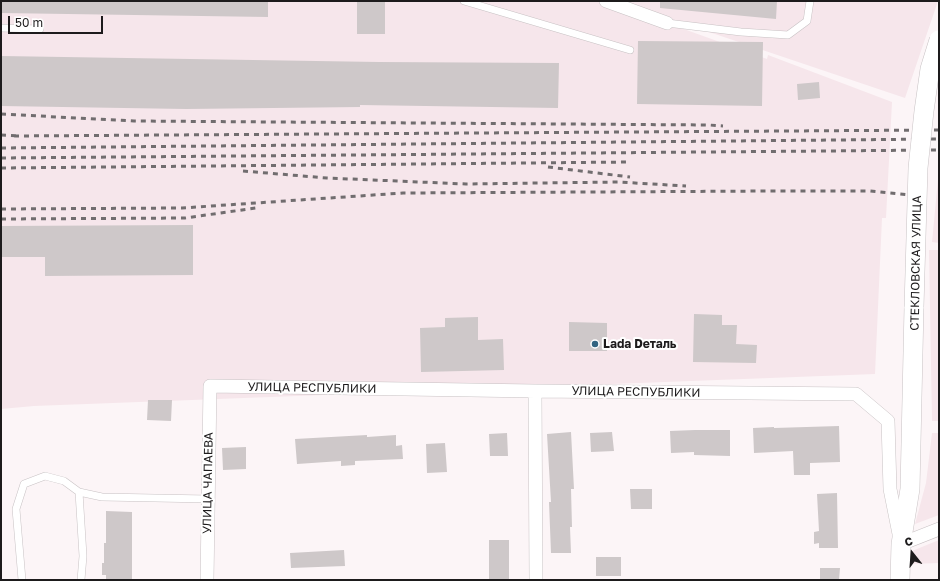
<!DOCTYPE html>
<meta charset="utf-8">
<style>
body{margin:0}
#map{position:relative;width:940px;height:581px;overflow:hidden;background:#fcf5f7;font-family:"Golos Text",sans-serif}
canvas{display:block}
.frame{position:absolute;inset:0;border:2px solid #1d1b1c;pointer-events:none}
.north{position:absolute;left:892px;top:533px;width:40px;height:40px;-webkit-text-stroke:3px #fff;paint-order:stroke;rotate:343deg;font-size:11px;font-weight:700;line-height:16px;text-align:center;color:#1d1b1c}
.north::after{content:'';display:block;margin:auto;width:14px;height:18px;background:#1d1b1c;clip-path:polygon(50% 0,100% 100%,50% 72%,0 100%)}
.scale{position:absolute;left:8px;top:16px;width:95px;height:18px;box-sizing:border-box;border:2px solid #1d1b1c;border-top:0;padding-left:5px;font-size:12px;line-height:14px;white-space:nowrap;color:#1d1b1c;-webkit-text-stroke:3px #fff;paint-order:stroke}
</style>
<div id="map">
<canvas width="940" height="581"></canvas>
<div class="frame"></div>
<div class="north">С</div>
<div class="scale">50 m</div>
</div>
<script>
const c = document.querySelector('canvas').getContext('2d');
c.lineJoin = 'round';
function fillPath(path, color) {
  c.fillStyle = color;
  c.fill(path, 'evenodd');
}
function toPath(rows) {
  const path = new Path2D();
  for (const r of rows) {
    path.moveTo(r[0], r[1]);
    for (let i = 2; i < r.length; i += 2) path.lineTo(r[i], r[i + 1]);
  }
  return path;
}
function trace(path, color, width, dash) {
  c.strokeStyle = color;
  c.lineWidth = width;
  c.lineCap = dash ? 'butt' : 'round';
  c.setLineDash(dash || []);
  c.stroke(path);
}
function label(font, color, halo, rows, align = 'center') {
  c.font = font + ' "Golos Text",sans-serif';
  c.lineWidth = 4;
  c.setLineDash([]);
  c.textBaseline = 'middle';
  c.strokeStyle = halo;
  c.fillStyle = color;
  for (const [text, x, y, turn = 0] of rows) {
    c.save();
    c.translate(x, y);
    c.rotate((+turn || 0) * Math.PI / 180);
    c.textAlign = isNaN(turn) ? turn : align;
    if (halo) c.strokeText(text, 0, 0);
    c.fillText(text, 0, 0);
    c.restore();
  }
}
fillPath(toPath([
 [1,1,606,1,767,59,768,55,892,102,886,218,882,218,875,374,34,406,1,409],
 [617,1,938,1,905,98],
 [939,169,939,243,932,242],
 [929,250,939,250,939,421,932,421],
 [932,433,939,433,939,515,915,524,926,483],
 [939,540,939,563,911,564,912,551]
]), '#f6e6eb');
fillPath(toPath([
 [1,1,268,1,268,17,1,13],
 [357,1,385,1,385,34,357,34],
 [660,1,777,1,776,19,660,8],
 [638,41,763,42,762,106,637,104],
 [1,56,379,62,559,63,558,108,360,105,360,107,186,109,1,106],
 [819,82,820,98,798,100,797,84],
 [193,225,193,275,45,276,45,257,1,257,1,226],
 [694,314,722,315,722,325,737,325,736,344,757,345,756,363,693,362],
 [478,317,478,340,503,339,504,370,421,372,420,328,445,327,445,318],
 [569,322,607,323,607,351,569,351],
 [148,400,172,400,171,421,147,420],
 [839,426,840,462,810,463,810,475,794,475,793,451,754,453,753,428,774,427,774,428],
 [695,430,730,430,730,456,694,455,694,452,671,453,670,431],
 [571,432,574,489,571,489,572,527,570,527,571,553,551,553,549,502,551,502,547,434],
 [612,432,614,451,591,452,590,433],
 [507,433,508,456,490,456,489,434],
 [367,435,367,437,396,435,396,446,402,445,403,459,355,461,355,465,341,466,341,461,297,464,295,439],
 [445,443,447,472,427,473,426,444],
 [246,447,246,469,223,470,222,448],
 [630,489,652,489,652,509,631,509],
 [837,493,838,548,819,548,819,543,814,544,814,532,819,531,817,494],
 [106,511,132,512,132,580,106,580,106,575,102,575,102,563,104,563,104,543,106,543],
 [489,540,509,540,509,580,489,580],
 [344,550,345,566,291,568,290,553],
 [596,557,621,557,621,576,596,576],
 [820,568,840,568,839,580,820,580]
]), '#cec8c9');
const lane = toPath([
 [464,1,630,50],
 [667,23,741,32,788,35,807,21,810,1],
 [1,28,40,29],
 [79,492,83,556,81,580],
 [22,580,16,509,24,484,45,476,64,481,79,492,102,497,208,499]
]);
const street = toPath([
 [606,1,667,23],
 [535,391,536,580],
 [207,580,210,386,535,391,856,394,888,421,890,489,901,544,939,529]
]);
const secondary = toPath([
 [900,580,901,544,910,489,914,307]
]);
trace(lane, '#c8c2c4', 8);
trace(street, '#c8c2c4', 14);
trace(secondary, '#c8c2c4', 20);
trace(lane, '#fff', 7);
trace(street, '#fff', 13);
trace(secondary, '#fff', 19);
trace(toPath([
 [1,114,134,121,709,125,723,126],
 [1,135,19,136],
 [14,136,939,130],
 [1,148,939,139],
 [1,158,939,150],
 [548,167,630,177],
 [1,168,630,162],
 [243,171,327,178,466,184,618,182,686,186],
 [1,209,182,208,403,193,773,191,870,191,910,195],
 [1,219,185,218,256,208]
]), '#716d6f', 3, [5, 5]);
const secondaryBridge = toPath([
 [914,307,918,168,924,111,930,69,939,40]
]);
trace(secondaryBridge, '#c8c2c4', 20, []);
trace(secondaryBridge, '#fff', 19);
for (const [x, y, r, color] of [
 [595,344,4,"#326481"]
]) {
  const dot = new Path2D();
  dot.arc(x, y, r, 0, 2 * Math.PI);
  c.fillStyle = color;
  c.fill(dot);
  trace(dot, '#fff', 1.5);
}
label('12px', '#1d1b1c', '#fff', [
 ["СТЕКЛОВСКАЯ УЛИЦА",916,263,-89],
 ["УЛИЦА РЕСПУБЛИКИ",312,388,1],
 ["УЛИЦА РЕСПУБЛИКИ",636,392,1],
 ["УЛИЦА ЧАПАЕВА",208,483,-89]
]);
label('bold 12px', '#1d1b1c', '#fff', [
 ["Lada Dеталь",603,344]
], 'left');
</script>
